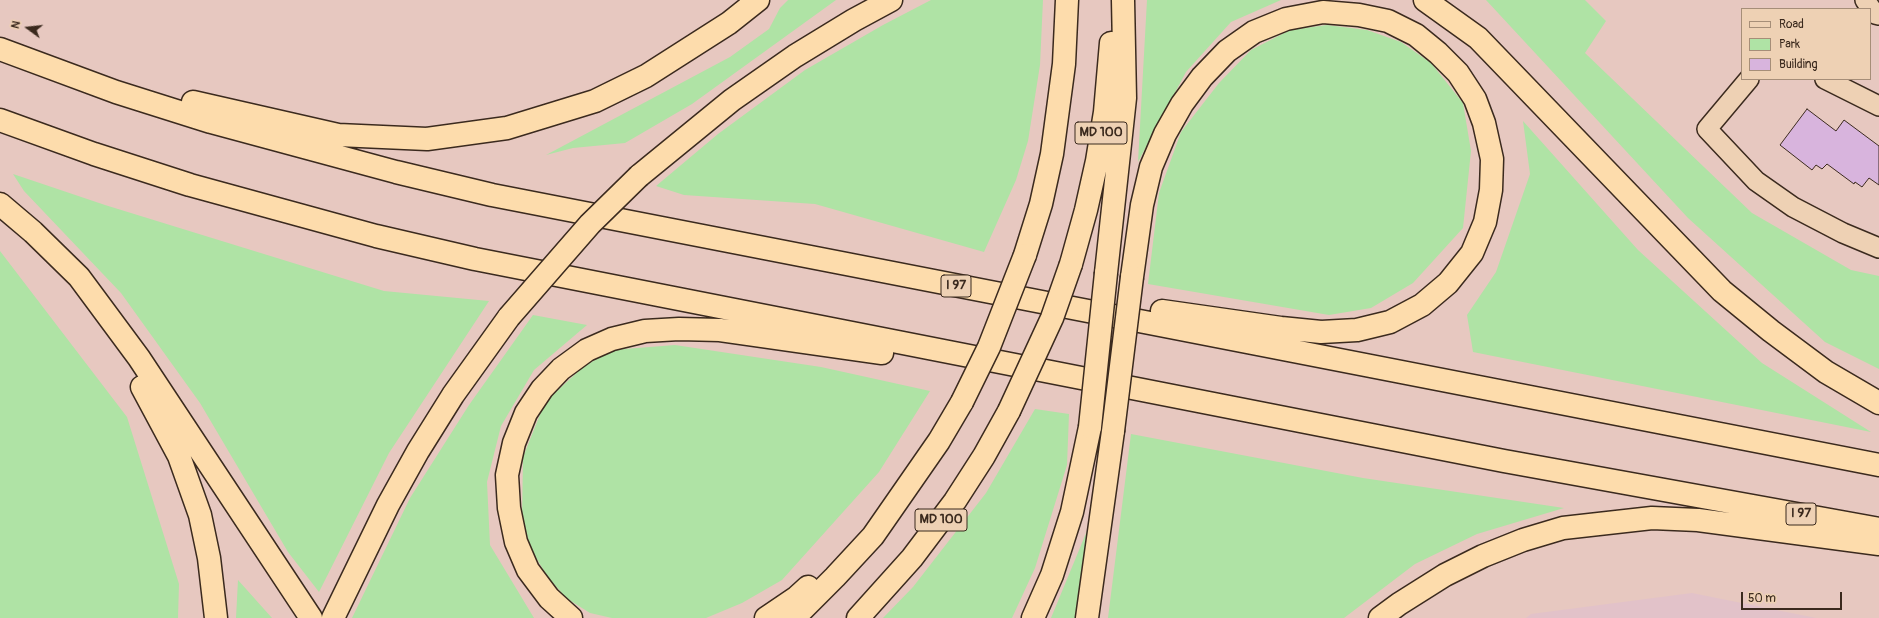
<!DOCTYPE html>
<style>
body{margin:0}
#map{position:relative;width:1879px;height:618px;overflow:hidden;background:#e7c8c0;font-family:Pangolin,sans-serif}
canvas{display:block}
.legend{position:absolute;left:1741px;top:8px;width:130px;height:72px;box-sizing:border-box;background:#eed1b4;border:1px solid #a68e78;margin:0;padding:5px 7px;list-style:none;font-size:12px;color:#3b2a1e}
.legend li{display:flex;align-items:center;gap:8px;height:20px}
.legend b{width:20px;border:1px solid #a68e78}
.north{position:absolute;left:8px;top:8px;width:40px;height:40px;-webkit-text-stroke:3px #eed1b4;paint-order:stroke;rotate:285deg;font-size:11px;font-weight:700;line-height:16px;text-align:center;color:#3b2a1e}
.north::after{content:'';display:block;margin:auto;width:14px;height:18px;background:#3b2a1e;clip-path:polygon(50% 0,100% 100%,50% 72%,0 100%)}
.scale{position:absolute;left:1741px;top:592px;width:101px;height:18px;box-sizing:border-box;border:2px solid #3b2a1e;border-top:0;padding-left:5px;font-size:12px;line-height:14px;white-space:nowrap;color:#3b2a1e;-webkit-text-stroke:3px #eed1b4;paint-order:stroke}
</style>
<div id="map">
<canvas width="1879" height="618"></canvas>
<ul class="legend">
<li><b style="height:5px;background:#eed1b4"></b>Road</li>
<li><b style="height:11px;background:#afe3a5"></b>Park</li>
<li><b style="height:11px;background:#d8b4dd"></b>Building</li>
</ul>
<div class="north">N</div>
<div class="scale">50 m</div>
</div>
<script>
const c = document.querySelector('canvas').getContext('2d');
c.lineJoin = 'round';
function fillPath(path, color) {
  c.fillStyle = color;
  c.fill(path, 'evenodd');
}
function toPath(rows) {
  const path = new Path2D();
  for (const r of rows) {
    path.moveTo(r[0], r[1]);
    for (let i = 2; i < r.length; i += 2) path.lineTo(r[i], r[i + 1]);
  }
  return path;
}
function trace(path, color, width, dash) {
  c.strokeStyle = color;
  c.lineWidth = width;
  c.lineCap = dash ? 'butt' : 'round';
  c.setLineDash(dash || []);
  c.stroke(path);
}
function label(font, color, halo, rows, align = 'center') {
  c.font = font + ' Pangolin,sans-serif';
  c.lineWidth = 4;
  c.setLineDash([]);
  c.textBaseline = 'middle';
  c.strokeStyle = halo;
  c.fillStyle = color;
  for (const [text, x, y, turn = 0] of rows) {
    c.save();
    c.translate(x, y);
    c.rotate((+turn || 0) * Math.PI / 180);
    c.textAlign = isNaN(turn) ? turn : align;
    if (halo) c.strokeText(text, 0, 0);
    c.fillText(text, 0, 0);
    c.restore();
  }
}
fillPath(toPath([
 [1692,593,1816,618,1526,618,1531,614]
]), '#e2c2c9');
fillPath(toPath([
 [788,0,836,0,692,104,625,143,573,148,546,155,730,57,769,29,780,8],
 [931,0,1043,0,1040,65,1028,141,1016,180,984,252,815,204,684,195,656,186,718,134,805,70,883,25],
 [1147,0,1281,0,1231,22,1186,72,1138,162],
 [1486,0,1585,0,1606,21,1585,53,1752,213,1851,270,1879,276,1879,369,1825,342,1688,218],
 [1327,25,1367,30,1401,42,1431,63,1463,103,1471,151,1463,228,1413,283,1371,308,1329,315,1148,284,1159,193,1181,132,1219,83,1251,50,1290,30],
 [1523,121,1638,250,1762,363,1871,432,1473,352,1467,315,1496,272,1530,174],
 [13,174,105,205,384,291,489,301,389,453,319,592,288,552,200,403,121,293,24,191],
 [0,251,127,417,179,584,178,618,0,618],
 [533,315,587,325,534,370,501,426,487,482,490,545,534,618,352,618,410,498,469,405],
 [675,345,821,367,930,391,879,472,782,580,742,603,706,618,612,618,590,613,566,598,547,576,532,551,522,520,523,457,545,402,583,367,612,350],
 [1035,409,1069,414,1067,465,1035,568,1012,618,883,618,913,587,986,493],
 [1131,434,1363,478,1564,508,1477,534,1415,564,1344,618,1108,618],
 [1091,521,1079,609,1076,618,1051,618],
 [238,580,272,618,236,618]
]), '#afe3a5');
const building = toPath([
 [1807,109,1836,131,1844,120,1879,146,1879,185,1869,178,1862,187,1855,182,1854,184,1827,164,1822,169,1816,165,1812,170,1780,145,1807,109]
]);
fillPath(building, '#d8b4dd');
trace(building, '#3b2a1e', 1);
const minor = toPath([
 [1865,0,1875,14,1879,15],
 [1749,79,1707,129,1756,181,1793,207,1843,233,1879,248],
 [1825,79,1879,106]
]);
const highway = toPath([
 [1425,0,1478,38,1722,291,1771,331,1826,372,1879,403],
 [0,49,116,92,211,122,396,172,492,195,1879,465],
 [193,102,338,135,427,139,507,128,595,101,646,76,729,23,758,0],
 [0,120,94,154,190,185,376,236,475,259,1504,461,1879,529],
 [639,176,732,100,795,56,854,20,891,0],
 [0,204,33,232,79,277,139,358,311,618],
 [1025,255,1041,204,1052,154,1064,64,1067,0],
 [1071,264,1086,210,1097,161,1105,112,1111,43],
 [1106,273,1125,98,1123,0],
 [1132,277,1142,205,1151,167,1165,134,1182,104,1202,77,1227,51,1254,32,1286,19,1323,12,1359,15,1388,21,1416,35,1438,53,1458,73,1475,99,1484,123,1492,159,1491,190,1485,222,1472,253,1448,283,1422,305,1390,322,1357,330,1321,332,1281,328,1162,311],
 [142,387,179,456,200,515,209,558,216,618],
 [333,618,388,505,418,451,453,395,509,317],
 [571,618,549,598,528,570,516,542,509,508,507,475,514,443,526,413,542,389,561,369,587,350,612,339,645,331,679,329,720,330,882,353],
 [766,618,797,597,808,587],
 [794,618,835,577,873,536,939,441,962,402],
 [858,618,912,558,955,501,984,456,1009,411],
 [1033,618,1052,575,1072,512,1090,427],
 [1087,618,1113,431],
 [1380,618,1399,604,1445,575,1483,556,1523,540,1563,528,1652,518,1698,520,1879,544]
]);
trace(minor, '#3b2a1e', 22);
trace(highway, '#3b2a1e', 25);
trace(minor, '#eed1b4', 19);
trace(highway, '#fddcac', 22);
const highwayBridge = toPath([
 [509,317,590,224,639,176],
 [962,402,989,347,1025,255],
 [1009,411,1052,318,1071,264],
 [1090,427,1106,273],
 [1113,431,1132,277]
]);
trace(highwayBridge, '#3b2a1e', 25, []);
trace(highwayBridge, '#fddcac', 22);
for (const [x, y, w] of [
 [1101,133,52],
 [956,286,30],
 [1801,514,30],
 [941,520,52]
]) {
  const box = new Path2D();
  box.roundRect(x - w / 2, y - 11, w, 22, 3);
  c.fillStyle = '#eed1b4';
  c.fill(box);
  trace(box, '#3b2a1e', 1);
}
label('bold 13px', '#3b2a1e', null, [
 ["MD 100",1101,133],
 ["I 97",956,286],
 ["I 97",1801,514],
 ["MD 100",941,520]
]);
</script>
